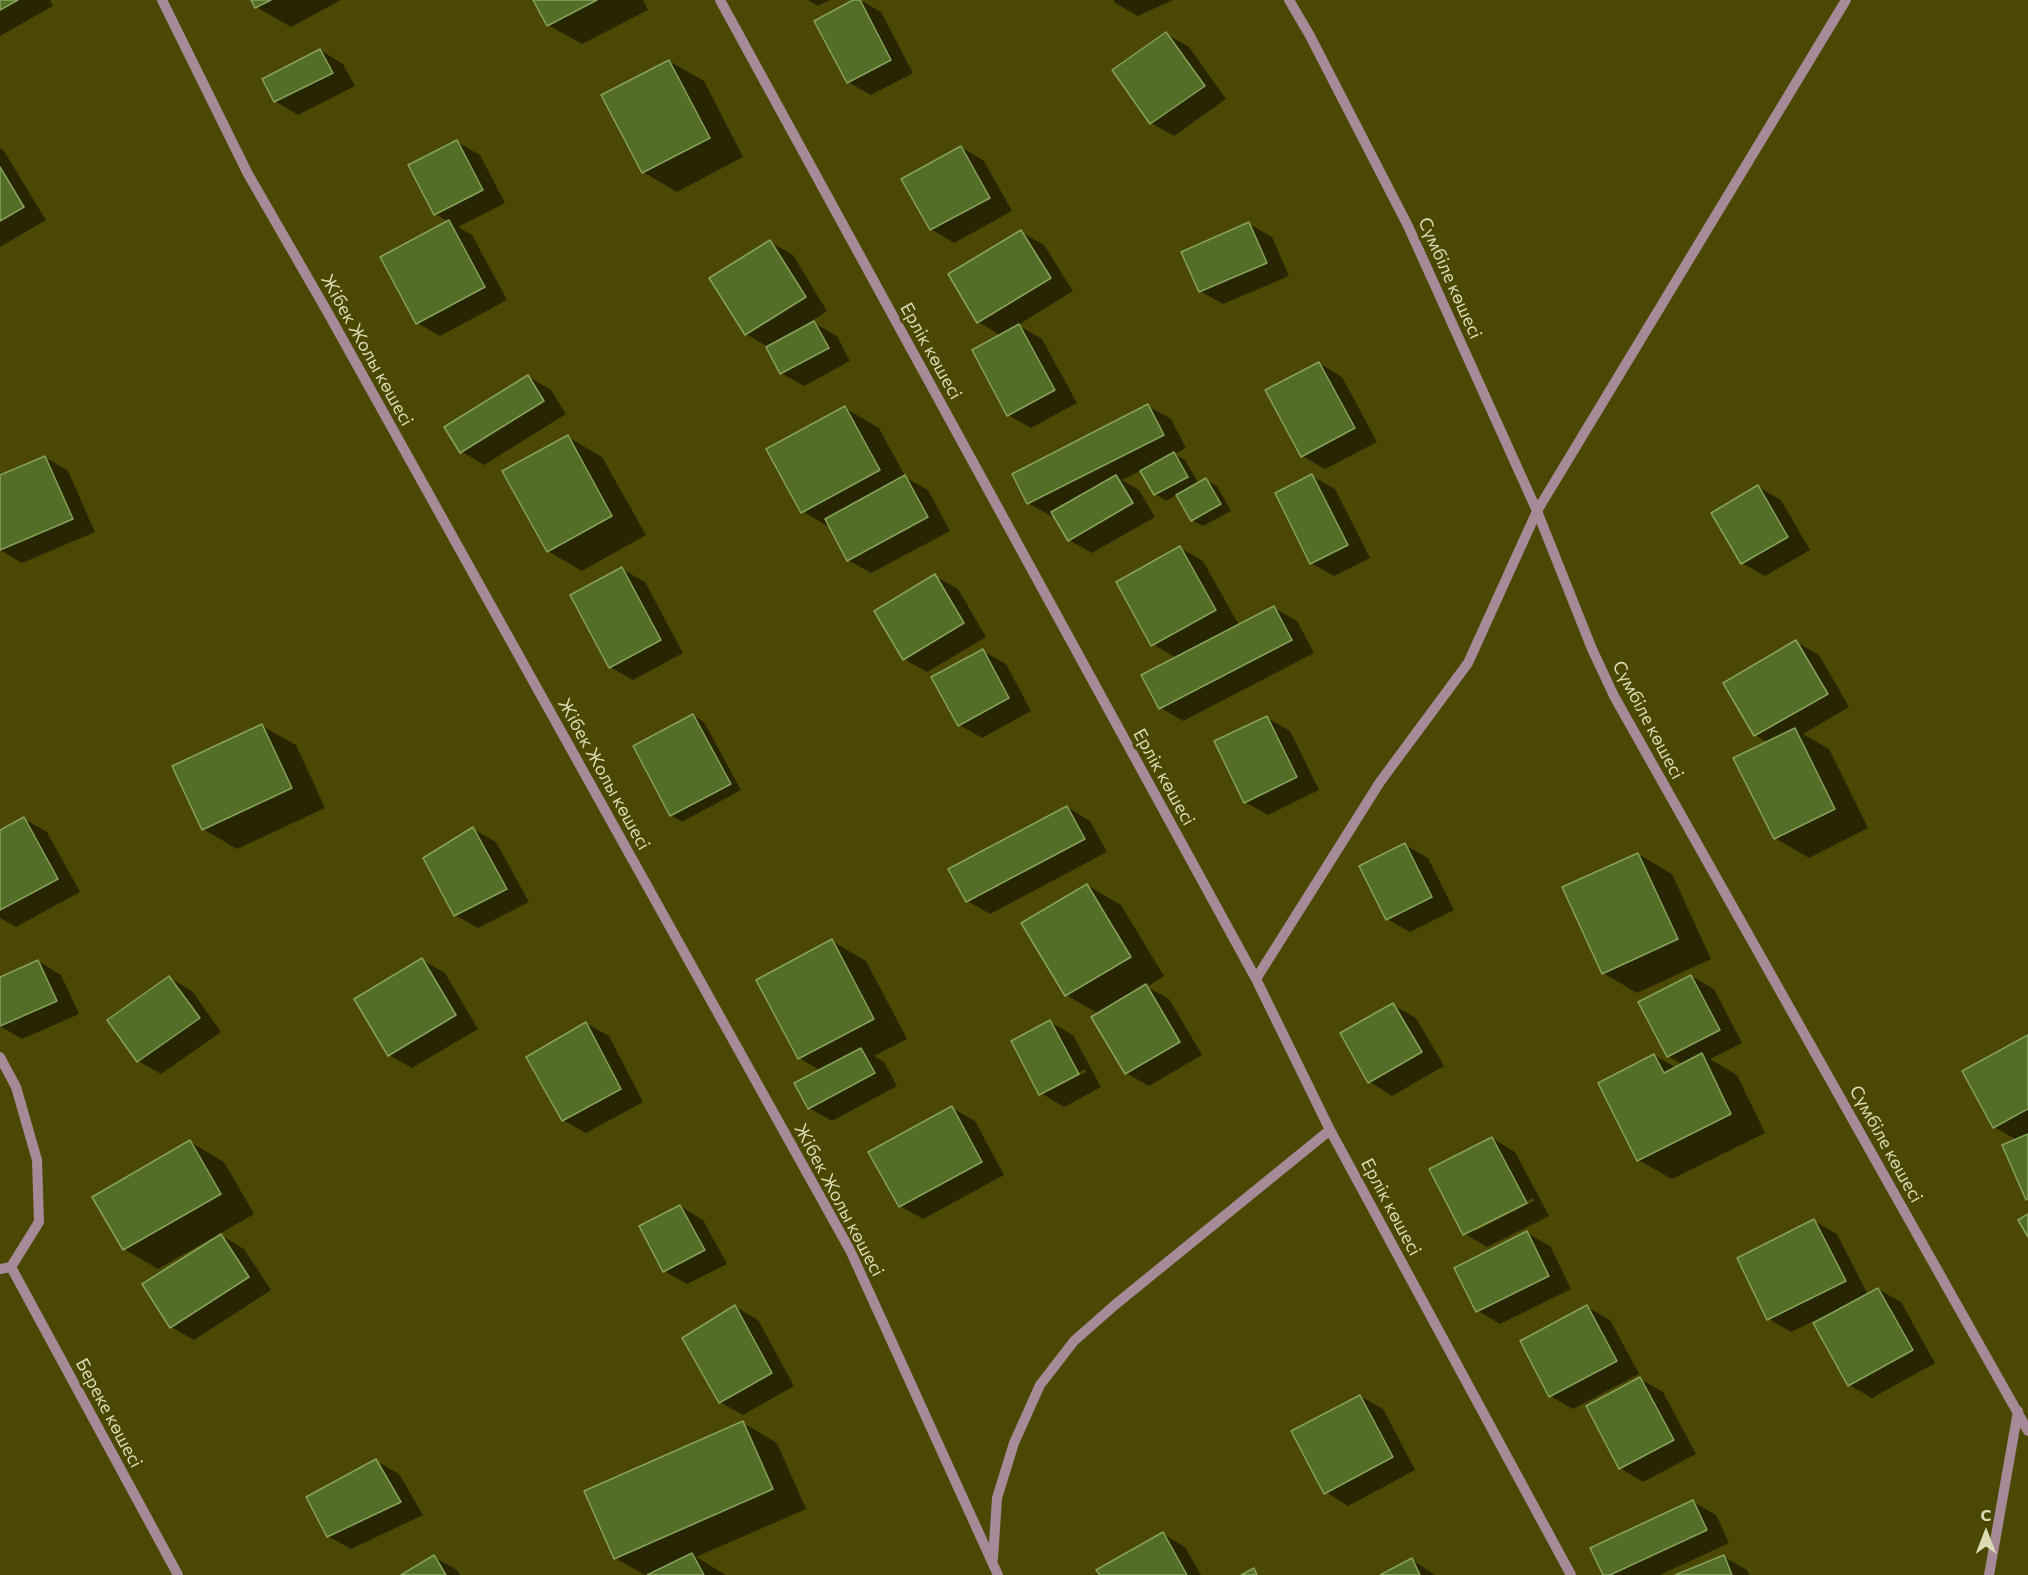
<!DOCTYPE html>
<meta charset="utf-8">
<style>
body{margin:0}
#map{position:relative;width:2028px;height:1575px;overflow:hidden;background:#4b4803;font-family:Commissioner,sans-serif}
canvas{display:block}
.north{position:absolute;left:1956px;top:1503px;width:60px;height:60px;-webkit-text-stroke:4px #4b4803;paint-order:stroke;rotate:0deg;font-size:16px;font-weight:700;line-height:24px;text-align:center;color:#dbdbb4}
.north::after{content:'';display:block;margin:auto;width:21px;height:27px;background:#dbdbb4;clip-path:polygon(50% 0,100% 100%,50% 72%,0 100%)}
</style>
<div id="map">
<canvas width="2028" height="1575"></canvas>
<div class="north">С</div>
</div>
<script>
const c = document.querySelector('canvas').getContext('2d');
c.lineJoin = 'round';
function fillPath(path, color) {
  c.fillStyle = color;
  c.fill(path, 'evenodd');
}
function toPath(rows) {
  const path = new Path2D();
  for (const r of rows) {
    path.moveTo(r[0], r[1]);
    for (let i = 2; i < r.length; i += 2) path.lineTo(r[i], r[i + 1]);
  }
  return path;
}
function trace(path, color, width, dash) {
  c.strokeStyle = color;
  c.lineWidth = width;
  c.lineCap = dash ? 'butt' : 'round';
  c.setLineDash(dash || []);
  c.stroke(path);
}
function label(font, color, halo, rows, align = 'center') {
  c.font = font + ' Commissioner,sans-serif';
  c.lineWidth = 6;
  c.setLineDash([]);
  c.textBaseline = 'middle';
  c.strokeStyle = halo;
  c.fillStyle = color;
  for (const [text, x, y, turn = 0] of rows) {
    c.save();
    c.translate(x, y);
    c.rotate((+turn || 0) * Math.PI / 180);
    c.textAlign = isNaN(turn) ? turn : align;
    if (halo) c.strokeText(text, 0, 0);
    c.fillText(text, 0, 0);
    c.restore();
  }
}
fillPath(toPath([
 [0,0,50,0,53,6,0,36],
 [253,0,341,0,291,27,256,7],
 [535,0,643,0,648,10,582,44,548,25],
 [808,0,830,0,818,6],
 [856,0,860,0,881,12,913,73,871,95,848,82],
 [1114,0,1173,0,1138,16,1115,3],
 [1166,34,1189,47,1226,99,1174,136,1151,123],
 [320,50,343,64,355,86,298,115,275,101],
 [669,61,704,81,743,157,677,192,643,172],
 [457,142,480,155,505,203,458,227,472,235,507,300,440,336,417,323,449,222,435,214],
 [961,147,984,161,1012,211,954,243,931,229,903,179],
 [0,148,4,151,46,220,0,247],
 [1249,224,1272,237,1289,276,1223,304,1200,291],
 [1021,232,1044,245,1073,291,1018,325,1042,339,1077,403,1031,428,1008,415,1002,336,978,322,950,275],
 [770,242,793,255,827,311,799,329,800,331,814,323,837,336,850,361,804,386,781,373,768,347,746,334],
 [1319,363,1342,377,1377,442,1325,469,1302,456],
 [529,377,551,390,566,414,484,465,461,451],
 [1148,406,1171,419,1186,448,1174,454,1185,460,1199,484,1206,480,1217,486,1231,511,1203,526,1192,520,1178,494,1166,501,1155,494,1142,470,1122,480,1139,490,1155,517,1092,553,1069,540,1054,514,1051,516,1028,503],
 [845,408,879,428,906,478,928,490,950,531,871,573,848,560,831,528,802,511],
 [568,437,602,457,646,535,582,571,548,551],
 [45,457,68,471,95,532,22,563,0,550,0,477],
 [1312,476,1335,489,1370,558,1334,576,1311,563],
 [1758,487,1781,500,1810,550,1765,576,1742,563],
 [1180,548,1203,561,1239,625,1274,608,1297,621,1314,653,1183,721,1161,708,1176,658,1153,644],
 [622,569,645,582,683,653,633,680,610,667],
 [935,576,958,589,986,637,927,672,904,659],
 [1796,642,1819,655,1849,707,1803,734,1829,749,1868,828,1809,858,1775,838,1768,743,1755,735,1725,683],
 [983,651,1006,664,1031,711,982,738,959,725],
 [693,715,704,722,741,790,682,822,671,815],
 [1267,718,1290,731,1319,790,1268,815,1245,802],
 [262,726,296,745,325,808,237,849,203,829],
 [1067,807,1090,821,1107,852,990,914,967,901],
 [24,819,47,832,80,892,16,927,0,918,0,831],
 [473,829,496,842,529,902,478,928,455,915],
 [1405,845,1428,858,1454,910,1410,932,1387,919],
 [1638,854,1672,874,1711,959,1637,993,1603,973],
 [1087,885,1121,905,1164,976,1147,987,1169,999,1202,1055,1149,1086,1126,1073,1099,1014,1066,995],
 [832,941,866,961,907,1039,874,1056,884,1062,897,1086,832,1121,809,1108,821,1071,799,1058],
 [422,960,445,973,478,1029,412,1068,389,1055],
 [38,961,61,975,79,1014,22,1039,0,1026,0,979],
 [1691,976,1714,989,1742,1043,1710,1059,1737,1075,1765,1133,1672,1179,1638,1160,1654,1055,1677,1068,1683,1065,1668,1056],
 [170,978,192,991,221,1032,161,1074,138,1061,109,1020],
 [1393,1005,1416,1018,1444,1066,1392,1096,1370,1082,1342,1034],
 [1050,1022,1073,1035,1101,1087,1064,1107,1041,1093],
 [1085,1069,1086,1072,1051,1090,1051,1087],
 [586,1023,609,1036,643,1102,586,1133,563,1120],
 [2028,1037,2028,1199,2017,1140,1994,1127],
 [952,1108,975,1121,1004,1175,923,1219,900,1206],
 [1492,1138,1515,1152,1549,1216,1487,1247,1465,1234],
 [1533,1198,1534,1201,1475,1231,1475,1227],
 [190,1142,224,1162,254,1214,219,1234,244,1249,271,1290,194,1340,171,1327,216,1239,214,1237,158,1269,124,1249,94,1197],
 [680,1206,703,1220,727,1264,687,1284,664,1271],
 [1814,1221,1837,1234,1868,1295,1878,1289,1901,1302,1935,1363,1872,1398,1849,1385,1822,1317,1791,1332,1769,1319],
 [1527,1233,1550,1246,1571,1289,1500,1324,1478,1311],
 [736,1307,758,1320,794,1386,743,1415,720,1402],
 [1587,1307,1610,1320,1639,1374,1573,1409,1550,1396],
 [1640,1379,1663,1392,1696,1454,1643,1482,1620,1468,1588,1407],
 [1360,1396,1383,1409,1415,1470,1348,1506,1326,1492],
 [743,1423,777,1443,806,1509,696,1557,726,1575,645,1575,615,1558],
 [376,1461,399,1474,423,1515,351,1549,328,1536],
 [1693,1502,1716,1515,1729,1543,1660,1575,1605,1575],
 [1163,1534,1185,1547,1201,1575,1101,1575],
 [434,1557,457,1570,460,1575,404,1575],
 [1724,1557,1747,1570,1749,1575,1679,1575],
 [1412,1560,1435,1575,1384,1575]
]), '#0007');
const building = toPath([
 [0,0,18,0,0,10,0,0],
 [251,0,271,0,255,8,251,0],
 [533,0,597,0,547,26,533,0],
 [853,0,860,0,891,60,847,83,814,21,853,0],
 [1166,32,1205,86,1150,124,1112,70,1166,32],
 [320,49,333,73,274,102,262,79,320,49],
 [669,60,710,138,642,173,601,95,669,60],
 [457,140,483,190,434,215,408,165,457,140],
 [961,146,990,198,930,230,901,179,961,146],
 [0,167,24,207,0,221,0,167],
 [449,220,485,287,416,324,380,257,449,220],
 [1249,222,1267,263,1199,292,1181,252,1249,222],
 [1021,230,1051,278,977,323,948,274,1021,230],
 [770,240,806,297,745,335,709,278,770,240],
 [814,321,829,348,780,374,766,347,814,321],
 [1019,324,1055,390,1007,416,972,350,1019,324],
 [1319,362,1355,428,1301,457,1265,390,1319,362],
 [528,375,544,401,460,453,444,427,528,375],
 [1148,404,1164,435,1027,504,1012,474,1148,404],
 [845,406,880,470,801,513,766,449,845,406],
 [568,435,612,516,547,552,502,471,568,435],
 [1174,452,1188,477,1154,495,1140,471,1174,452],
 [45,456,73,519,0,550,0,475,45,456],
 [1312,474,1348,545,1310,564,1275,493,1312,474],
 [905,475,928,517,847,561,825,519,905,475],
 [1116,475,1133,503,1068,541,1051,512,1116,475],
 [1206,478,1221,504,1191,521,1176,495,1206,478],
 [1758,485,1788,537,1741,564,1711,513,1758,485],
 [1180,546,1216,610,1151,646,1116,582,1180,546],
 [622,567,661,640,609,668,570,595,622,567],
 [935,574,964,623,903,660,874,611,935,574],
 [1274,606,1292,640,1159,709,1141,675,1274,606],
 [1796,640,1828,694,1754,736,1723,683,1796,640],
 [983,649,1009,698,958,726,931,677,983,649],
 [693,714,731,784,670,816,633,746,693,714],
 [1267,716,1297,777,1244,803,1214,741,1267,716],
 [262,724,292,788,202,830,172,766,262,724],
 [1795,728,1835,809,1774,839,1733,758,1795,728],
 [1067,806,1085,839,966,902,948,869,1067,806],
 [24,817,58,879,0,910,0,830,24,817],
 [473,827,507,889,454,916,423,858,473,827],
 [1405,843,1432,897,1386,920,1359,866,1405,843],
 [1638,853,1678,939,1602,974,1562,887,1638,853],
 [1087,884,1131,957,1065,996,1021,923,1087,884],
 [832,939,874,1019,798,1059,756,980,832,939],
 [422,958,456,1015,388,1056,354,999,422,958],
 [38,960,57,1001,0,1026,0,977,38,960],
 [1691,975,1720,1030,1667,1057,1638,1002,1691,975],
 [169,976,200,1018,137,1062,107,1020,169,976],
 [1146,984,1180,1042,1125,1074,1091,1017,1146,984],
 [1393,1003,1422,1052,1368,1083,1340,1033,1393,1003],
 [1050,1020,1079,1074,1039,1095,1011,1041,1050,1020],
 [586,1022,621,1089,562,1121,526,1057,586,1022],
 [2028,1035,2028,1109,1993,1128,1962,1071,2028,1035],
 [861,1048,875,1073,808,1109,794,1083,861,1048],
 [1702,1053,1731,1114,1637,1161,1598,1083,1654,1054,1664,1073,1702,1053],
 [952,1106,982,1162,899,1207,868,1152,952,1106],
 [2028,1134,2028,1199,2026,1200,2002,1145,2028,1134],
 [1492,1137,1527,1203,1463,1235,1429,1169,1492,1137],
 [190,1140,221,1194,123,1250,92,1197,190,1140],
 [680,1205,705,1250,663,1272,639,1226,680,1205],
 [2028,1214,2028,1237,2018,1220,2028,1214],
 [1814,1219,1846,1281,1767,1320,1737,1258,1814,1219],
 [1527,1231,1549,1276,1476,1312,1454,1268,1527,1231],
 [221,1234,249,1277,170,1328,142,1284,221,1234],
 [1878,1288,1913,1350,1848,1386,1813,1323,1878,1288],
 [735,1305,772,1373,719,1403,682,1338,735,1305],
 [1587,1305,1617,1361,1549,1397,1520,1341,1587,1305],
 [1640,1377,1674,1440,1619,1469,1586,1406,1640,1377],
 [1360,1395,1393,1457,1324,1494,1291,1431,1360,1395],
 [743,1421,773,1489,614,1559,584,1491,743,1421],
 [376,1459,401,1502,327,1537,306,1497,376,1459],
 [1693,1500,1707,1530,1610,1575,1603,1575,1590,1548,1693,1500],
 [1163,1532,1187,1575,1100,1575,1096,1570,1163,1532],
 [692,1553,704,1575,647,1575,692,1553],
 [434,1555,446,1575,401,1575,434,1555],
 [1724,1555,1732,1575,1675,1575,1724,1555],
 [1412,1558,1420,1575,1380,1575,1412,1558],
 [1254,1568,1257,1575,1241,1575,1254,1568]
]);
fillPath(building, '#556e27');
trace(building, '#86a25b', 1.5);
trace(toPath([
 [162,0,248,174,328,313,850,1250,998,1575],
 [720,0,1256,979,1330,1130,1571,1575],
 [1289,0,1309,34,1408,226,1537,511,1592,649,1614,696,2028,1431],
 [1256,979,1380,782,1468,663,1537,511,1846,0],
 [0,1057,16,1087,37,1160,39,1222,11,1267,0,1269],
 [11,1267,178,1575],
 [993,1559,997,1498,1014,1443,1040,1385,1074,1341,1116,1304,1330,1130],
 [1989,1575,2018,1411]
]), '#a68a98', 10);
label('18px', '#dbdbb4', '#4b4803', [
 ["Сүмбіле көшесі",1450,278,66],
 ["Жібек Жолы көшесі",367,350,61],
 ["Ерлік көшесі",931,351,61],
 ["Сүмбіле көшесі",1648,720,62],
 ["Жібек Жолы көшесі",604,774,61],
 ["Ерлік көшесі",1164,777,61],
 ["Сүмбіле көшесі",1886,1144,61],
 ["Жібек Жолы көшесі",839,1200,62],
 ["Ерлік көшесі",1391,1207,62],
 ["Береке көшесі",109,1413,62]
]);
</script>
